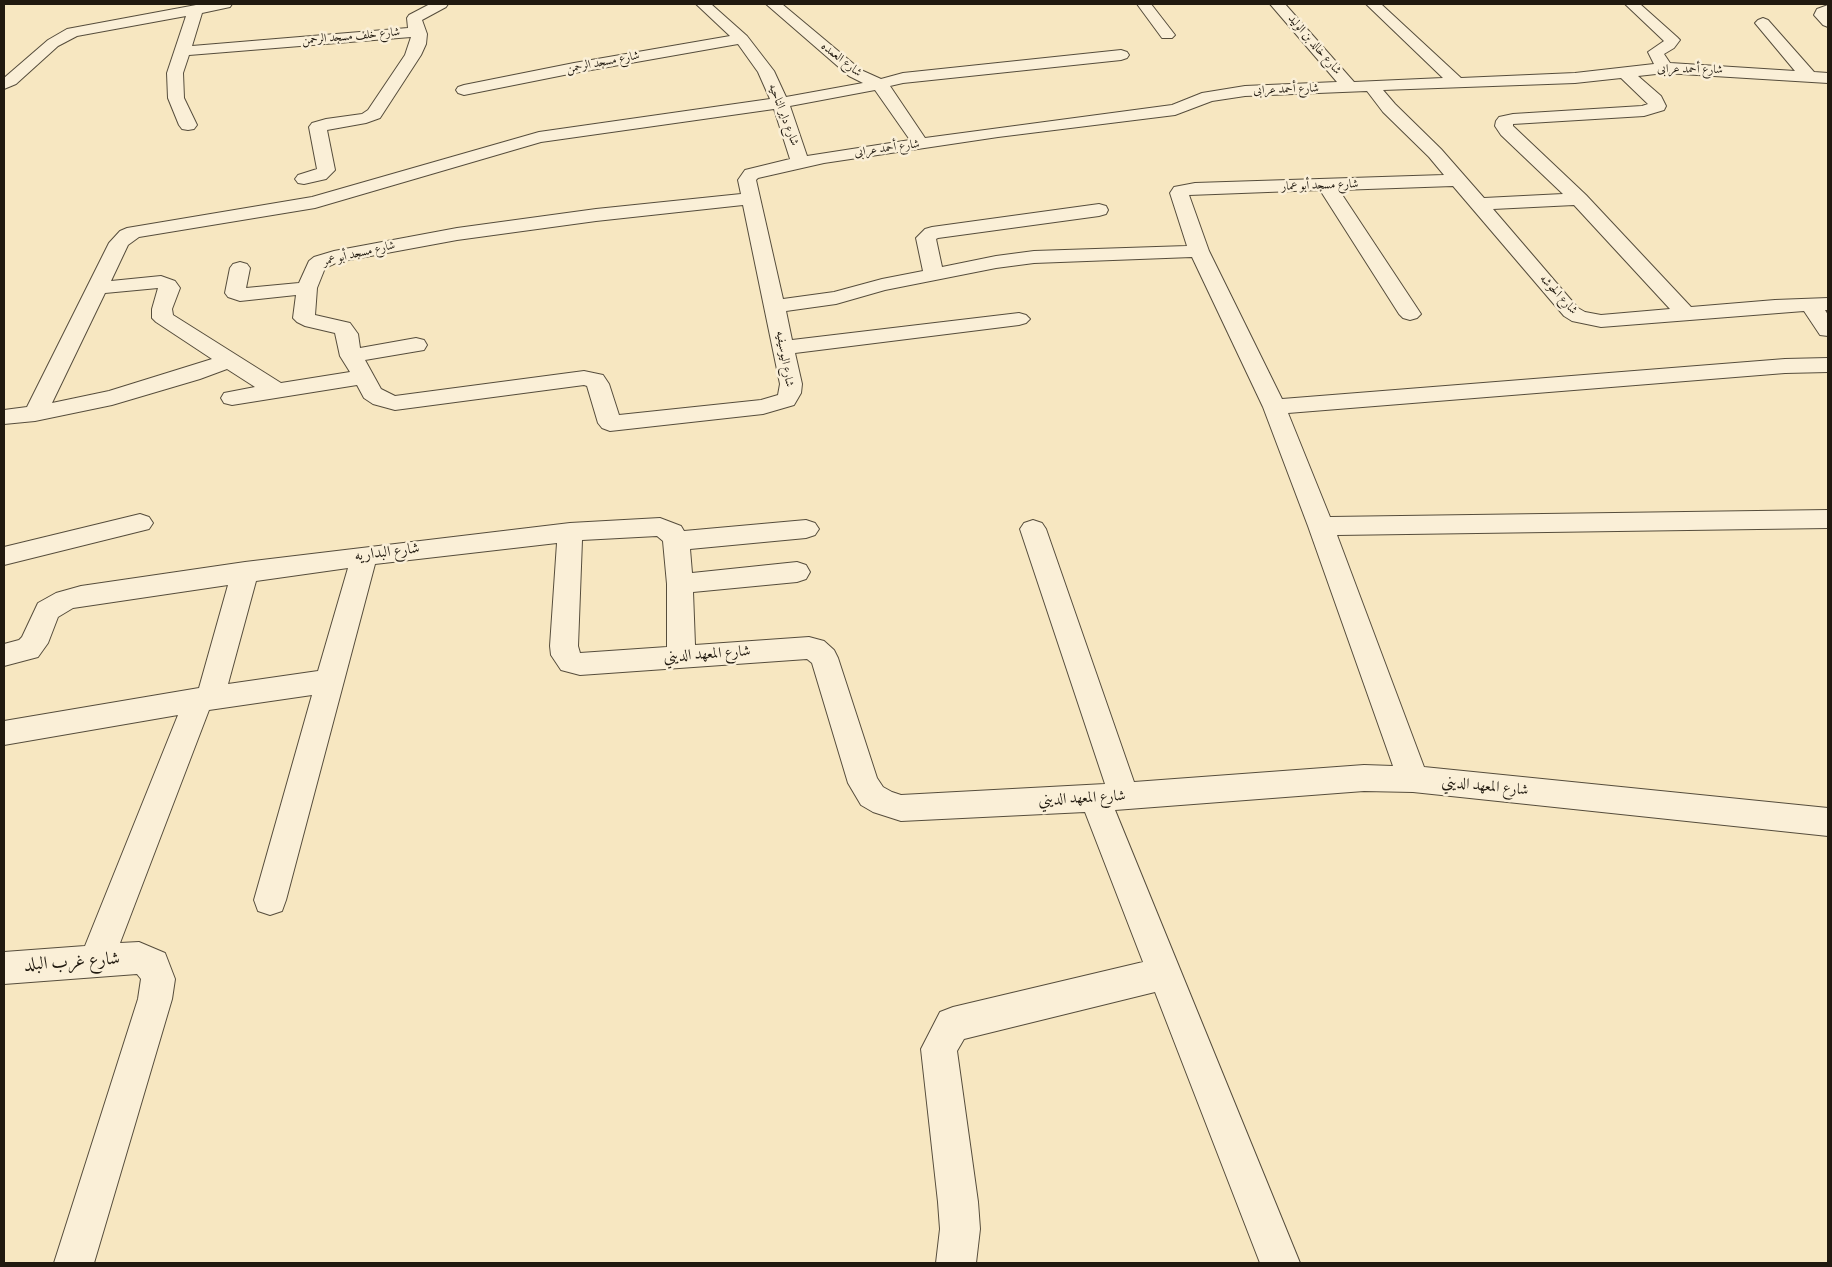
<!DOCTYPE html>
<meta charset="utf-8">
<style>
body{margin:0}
#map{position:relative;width:1832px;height:1267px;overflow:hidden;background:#f7e7c1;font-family:"IM FELL Double Pica",serif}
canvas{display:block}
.frame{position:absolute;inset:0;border:5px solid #211a10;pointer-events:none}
</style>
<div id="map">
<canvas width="1832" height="1267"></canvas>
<div class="frame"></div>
</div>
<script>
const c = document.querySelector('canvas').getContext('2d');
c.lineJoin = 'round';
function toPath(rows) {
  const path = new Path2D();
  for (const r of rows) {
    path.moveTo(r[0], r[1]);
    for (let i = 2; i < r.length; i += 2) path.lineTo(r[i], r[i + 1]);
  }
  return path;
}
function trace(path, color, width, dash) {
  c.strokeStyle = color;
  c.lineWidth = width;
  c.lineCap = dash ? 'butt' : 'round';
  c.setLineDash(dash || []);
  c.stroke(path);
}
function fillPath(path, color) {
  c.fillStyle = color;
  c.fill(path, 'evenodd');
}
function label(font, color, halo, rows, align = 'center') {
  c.font = font + ' "IM FELL Double Pica",Amiri,serif';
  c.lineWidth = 5;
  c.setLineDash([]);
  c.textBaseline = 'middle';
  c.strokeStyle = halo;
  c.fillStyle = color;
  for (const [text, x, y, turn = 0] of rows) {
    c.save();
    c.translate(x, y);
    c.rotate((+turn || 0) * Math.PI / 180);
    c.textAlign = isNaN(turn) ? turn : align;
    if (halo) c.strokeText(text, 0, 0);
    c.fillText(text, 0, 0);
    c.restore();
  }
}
const minor = toPath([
 [232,4,230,7,202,13,192,46,408,28,407,18,409,15,430,4,448,4,446,7,422,20,427,34,426,44,421,55,380,118,366,123,327,130,335,170,326,179,304,184,298,183,295,179,298,175,317,169,309,127,312,123,326,119,362,114,368,110,405,55,411,37,189,55,183,73,184,98,197,125,194,129,188,130,182,129,179,125,168,98,167,73,186,16,77,36,58,46,16,84,4,89,4,78,48,40,67,29,196,5,232,4],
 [696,4,711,4,747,36,774,71,786,97,863,83,849,76,766,4,782,4,861,70,881,79,903,73,1121,50,1127,52,1129,55,1127,58,1121,60,903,83,890,86,925,138,1172,105,1202,93,1245,86,1337,82,1270,4,1285,4,1354,82,1443,78,1366,4,1381,4,1461,78,1575,73,1654,64,1648,52,1664,41,1625,4,1640,4,1677,37,1680,40,1674,48,1664,54,1670,63,1795,71,1755,23,1758,20,1763,18,1768,20,1814,72,1828,73,1828,83,1665,73,1638,76,1661,96,1666,106,1664,110,1644,116,1513,124,1513,126,1586,195,1691,307,1775,300,1828,298,1828,310,1825,310,1828,315,1828,336,1820,335,1804,311,1601,327,1572,321,1564,316,1453,186,1339,190,1421,314,1417,318,1410,320,1403,318,1399,314,1320,190,1189,195,1209,251,1282,399,1785,359,1828,358,1828,372,1785,373,1288,413,1330,517,1828,510,1828,528,1337,535,1424,767,1828,808,1828,836,1413,792,1364,791,1115,810,1300,1263,1260,1263,1155,992,964,1039,957,1051,978,1202,980,1229,976,1263,936,1263,940,1229,938,1202,921,1049,940,1012,953,1007,1143,962,1085,812,901,821,873,812,861,805,848,783,812,663,807,659,580,675,561,670,551,655,550,646,557,543,375,564,286,900,282,911,270,915,258,911,254,900,312,695,209,710,120,943,139,942,165,953,175,979,172,999,94,1263,54,1263,138,999,141,979,137,974,4,984,4,952,85,946,178,715,4,745,4,721,199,688,228,585,73,608,58,617,48,643,38,657,4,666,4,644,19,640,22,637,38,603,56,593,81,586,245,562,570,523,660,518,681,526,684,531,806,520,815,523,819,529,815,535,806,538,690,549,692,573,797,562,806,565,810,572,806,579,797,582,693,592,695,645,809,637,824,641,834,650,838,658,877,778,883,787,892,792,901,795,1105,784,1020,529,1024,523,1033,520,1042,523,1046,529,1134,782,1364,765,1393,766,1308,526,1263,407,1192,257,1034,263,996,268,885,290,836,304,786,311,792,340,1019,313,1026,315,1030,319,1026,323,1019,325,795,353,802,384,801,393,794,405,763,414,610,431,602,428,598,423,587,386,584,385,395,410,373,404,364,398,357,385,232,405,224,403,221,398,224,393,255,387,227,369,200,379,112,405,35,421,4,424,4,410,27,407,109,243,120,231,127,228,312,197,539,132,770,99,758,72,738,44,574,73,464,95,458,93,456,90,458,87,464,85,574,63,730,36,696,4],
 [1621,78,1648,104,1642,106,1513,114,1499,117,1496,121,1495,126,1501,135,1563,194,1484,198,1441,149,1395,104,1383,90,1575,83,1621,78],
 [875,90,910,140,807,156,790,106,875,90],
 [1367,91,1383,112,1429,157,1444,175,1195,183,1174,187,1170,193,1187,246,1034,251,996,256,942,267,936,239,938,238,1099,216,1106,214,1108,210,1106,206,1099,204,932,227,925,229,916,238,923,271,882,279,834,292,783,299,756,180,758,178,824,163,998,137,1175,115,1212,101,1245,96,1367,91],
 [774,109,790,159,745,170,738,180,741,194,596,209,457,228,334,251,314,257,309,261,299,283,246,288,250,268,247,264,240,262,233,264,230,268,225,293,228,297,240,301,296,295,293,318,297,322,305,326,335,333,340,356,350,372,281,383,173,315,172,309,180,288,175,281,161,276,111,281,128,245,139,237,315,208,541,142,774,109],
 [743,205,780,384,778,395,761,400,619,415,609,384,603,375,584,371,395,396,381,389,365,360,424,350,427,345,424,340,416,338,360,348,358,334,350,323,315,315,317,288,325,268,338,262,457,240,596,221,743,205],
 [1574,205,1670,309,1601,315,1585,312,1578,308,1493,209,1574,205],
 [158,288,152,309,152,318,156,322,212,359,109,391,52,403,105,293,158,288],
 [657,536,663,541,667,584,667,647,580,653,578,646,582,540,657,536],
 [348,568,318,671,228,684,256,581,348,568],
 [1137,4,1151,4,1175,35,1172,38,1162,38,1137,4],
 [1828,5,1828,27,1823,25,1814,15,1817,9,1828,5],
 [140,514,149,517,153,523,149,529,4,565,4,547,140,514]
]);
trace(minor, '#564d3c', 2);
fillPath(minor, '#faefd7');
label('12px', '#211a10', '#faefd7', [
 ["شارع خلف مسجد الرحمن",351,37,-5],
 ["شارع خالد بن الوليد",1314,45,49],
 ["شارع العمده",841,60,38],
 ["شارع مسجد الرحمن",603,63,-11],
 ["شارع أحمد عرابى",1690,70,1],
 ["شارع أحمد عرابى",1286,90,-2],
 ["شارع داير الناحيه",783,115,69],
 ["شارع أحمد عرابى",887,149,-8],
 ["شارع مسجد أبو عمار",1320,186,-2],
 ["شارع مسجد أبو عمر",359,254,-13],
 ["شارع الحوشه",1558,295,47],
 ["شارع اليوسيفيه",784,359,80]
]);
label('15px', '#211a10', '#faefd7', [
 ["شارع البداريه",387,553,-7],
 ["شارع المعهد الديني",707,655,-4],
 ["شارع المعهد الديني",1485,787,6],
 ["شارع المعهد الديني",1082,799,-3]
]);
label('18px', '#211a10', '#faefd7', [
 ["شارع غرب البلد",72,963,-4]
]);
</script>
